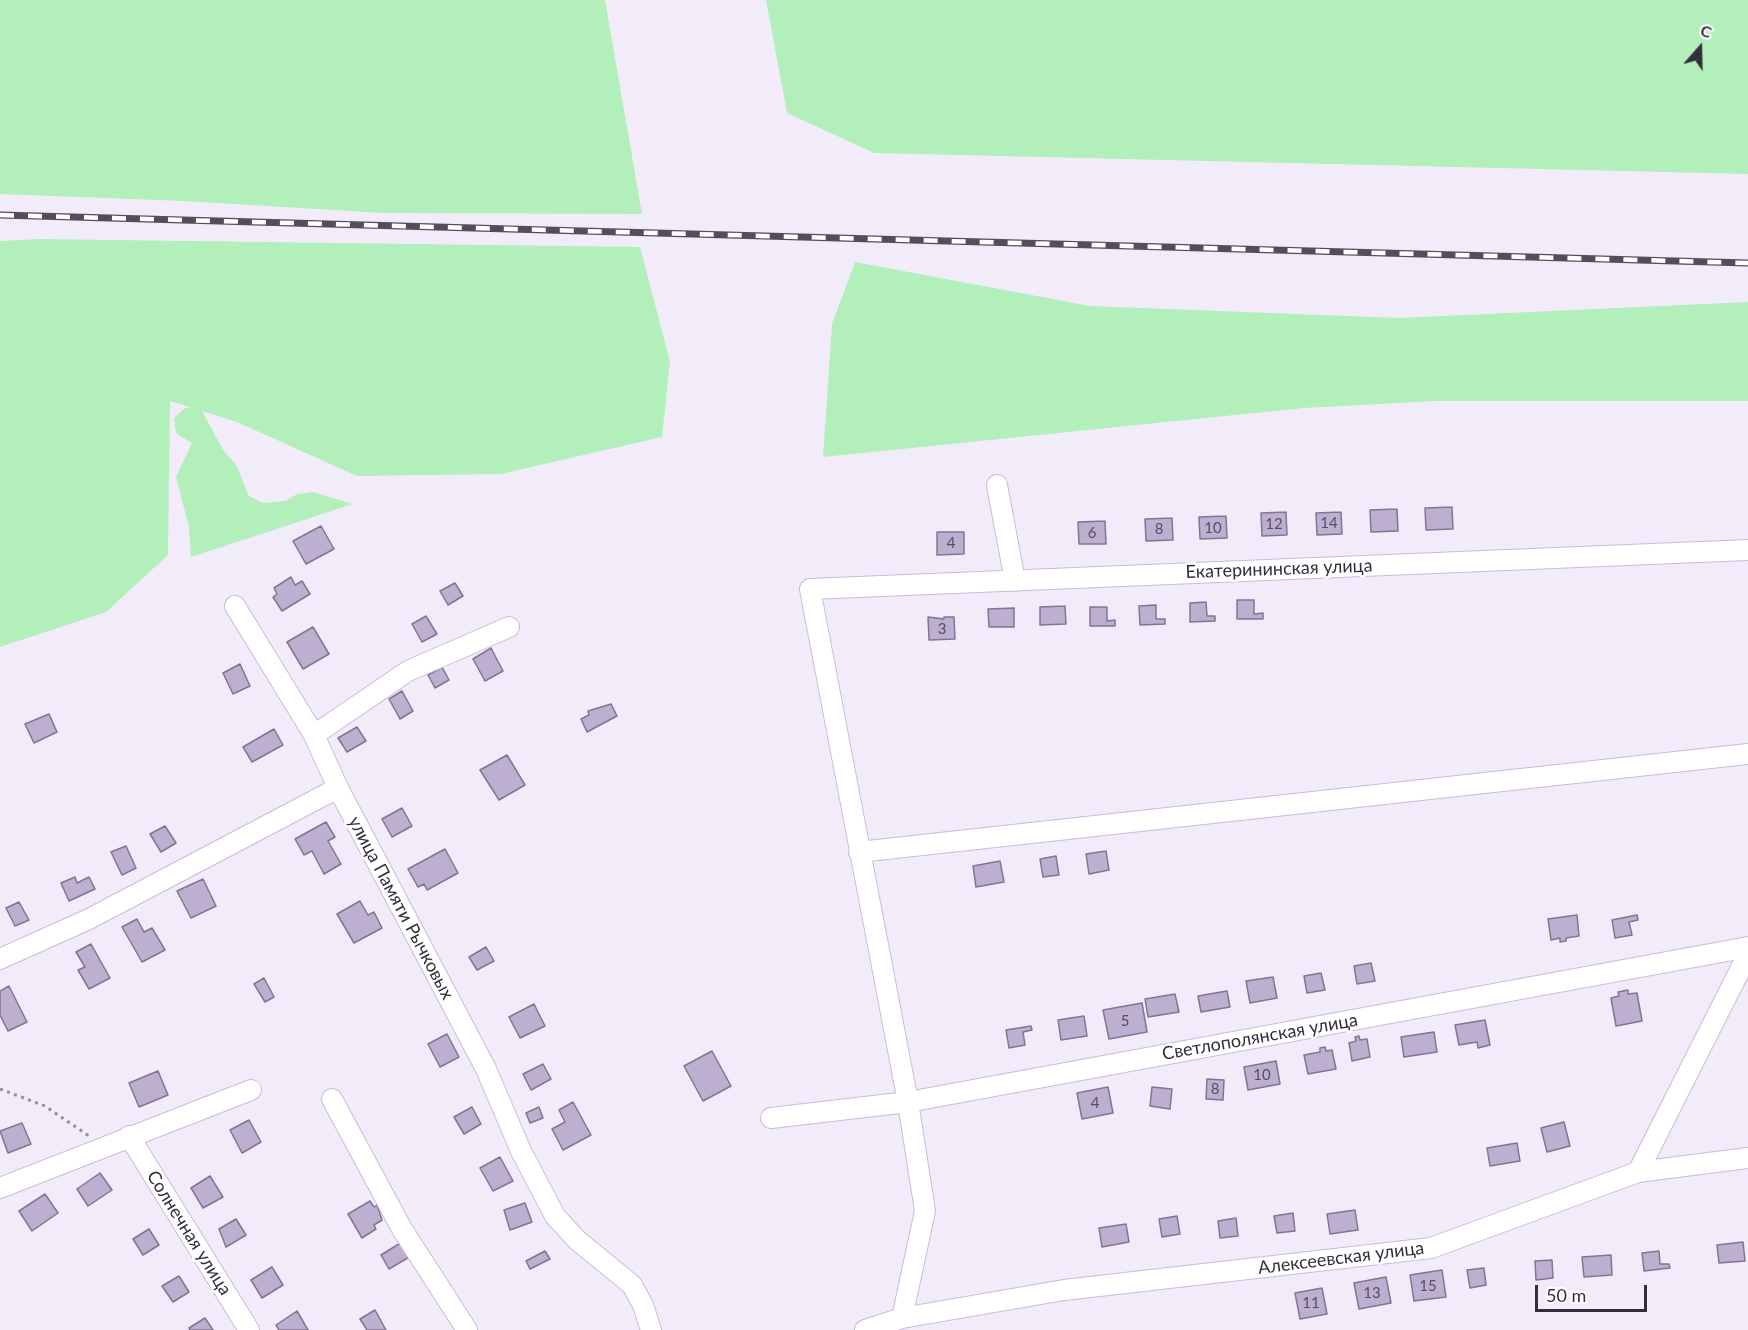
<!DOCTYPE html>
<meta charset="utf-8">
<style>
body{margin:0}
#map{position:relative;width:1748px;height:1330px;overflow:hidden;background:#f2ecfa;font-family:Lato,sans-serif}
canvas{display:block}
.north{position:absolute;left:1670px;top:18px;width:60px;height:60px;-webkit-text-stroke:4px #fff;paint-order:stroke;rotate:20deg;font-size:16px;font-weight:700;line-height:24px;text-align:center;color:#342e3c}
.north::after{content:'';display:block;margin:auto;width:21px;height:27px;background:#342e3c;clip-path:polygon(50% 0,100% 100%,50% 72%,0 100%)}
.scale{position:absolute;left:1535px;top:1285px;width:112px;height:27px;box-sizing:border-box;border:3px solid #342e3c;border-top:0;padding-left:8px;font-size:18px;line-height:21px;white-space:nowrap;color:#342e3c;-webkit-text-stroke:4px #fff;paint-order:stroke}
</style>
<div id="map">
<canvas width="1748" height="1330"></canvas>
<div class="north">С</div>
<div class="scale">50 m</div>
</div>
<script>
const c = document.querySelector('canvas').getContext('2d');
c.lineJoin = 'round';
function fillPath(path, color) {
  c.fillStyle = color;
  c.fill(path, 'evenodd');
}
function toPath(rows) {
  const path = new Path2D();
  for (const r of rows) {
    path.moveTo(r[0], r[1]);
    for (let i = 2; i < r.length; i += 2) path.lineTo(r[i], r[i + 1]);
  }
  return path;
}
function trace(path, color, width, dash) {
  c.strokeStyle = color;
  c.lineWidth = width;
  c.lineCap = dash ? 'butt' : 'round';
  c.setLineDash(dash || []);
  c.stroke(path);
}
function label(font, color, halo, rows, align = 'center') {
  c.font = font + ' Lato,sans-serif';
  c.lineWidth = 5;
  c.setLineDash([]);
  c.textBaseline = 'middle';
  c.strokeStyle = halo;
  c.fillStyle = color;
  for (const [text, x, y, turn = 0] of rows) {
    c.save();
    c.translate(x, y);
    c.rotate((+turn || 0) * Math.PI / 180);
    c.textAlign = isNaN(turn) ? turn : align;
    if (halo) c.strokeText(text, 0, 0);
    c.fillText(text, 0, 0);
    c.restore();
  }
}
fillPath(toPath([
 [0,0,605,0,642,214,383,213,184,201,0,194],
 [766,0,1748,0,1748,174,874,153,787,113],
 [40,239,640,247,670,362,662,437,501,474,357,476,237,422,202,411,223,450,237,466,249,496,263,503,286,501,297,494,313,492,353,504,191,557,189,527,176,477,192,443,176,433,174,418,185,408,192,408,170,401,168,555,106,612,0,647,0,241],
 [855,262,1090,306,1399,318,1748,302,1748,401,1436,401,1304,408,823,457,832,324]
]), '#b2efbb');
const building = toPath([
 [1452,507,1453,529,1426,530,1425,508,1452,507],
 [1397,509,1398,531,1371,532,1370,510,1397,509],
 [1286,512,1287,535,1262,536,1261,513,1286,512],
 [1341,512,1342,534,1317,535,1316,513,1341,512],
 [1226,516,1227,538,1200,539,1199,517,1226,516],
 [1172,518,1173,540,1146,541,1145,519,1172,518],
 [1105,521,1106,544,1079,544,1078,522,1105,521],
 [321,526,334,549,306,564,293,541,321,526],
 [937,532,964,532,964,554,937,555,937,532],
 [291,577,295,585,302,581,310,594,282,611,273,597,277,594,274,588,291,577],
 [455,583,463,596,448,605,440,591,455,583],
 [1237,600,1254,600,1254,614,1263,613,1263,619,1237,619,1237,600],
 [1206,602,1207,616,1215,616,1215,621,1190,622,1190,603,1206,602],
 [1156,605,1156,619,1165,619,1165,624,1140,625,1139,606,1156,605],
 [1065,606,1066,624,1040,625,1040,607,1065,606],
 [1090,607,1107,607,1107,621,1115,620,1115,626,1090,626,1090,607],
 [1014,608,1014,627,989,627,988,609,1014,608],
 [426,616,437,634,422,642,412,624,426,616],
 [928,617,944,619,944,617,954,617,955,639,929,640,928,617],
 [313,627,329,654,303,669,287,642,313,627],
 [491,648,503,671,485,681,473,659,491,648],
 [240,664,250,686,233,694,223,673,240,664],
 [442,667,449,680,435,688,428,675,442,667],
 [402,691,413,711,400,719,389,699,402,691],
 [611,704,617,716,587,732,581,719,589,715,588,711,611,704],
 [49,714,57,732,34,743,25,724,49,714],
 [357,727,366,741,347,752,338,738,357,727],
 [274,729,283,745,252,762,243,747,274,729],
 [507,755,525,785,499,800,480,770,507,755],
 [402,808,412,826,392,837,382,819,402,808],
 [326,822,335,837,328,841,341,864,324,874,312,851,304,855,295,839,326,822],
 [165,826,176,843,161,852,150,834,165,826],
 [126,846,136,868,122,875,111,852,126,846],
 [445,849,458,873,427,890,424,884,418,887,408,869,445,849],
 [1106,851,1109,870,1089,874,1086,854,1106,851],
 [1056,856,1059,875,1043,877,1040,859,1056,856],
 [1000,861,1004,882,976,887,973,866,1000,861],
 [75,877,77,883,89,877,95,889,69,901,61,883,75,877],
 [203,879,216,906,191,918,177,891,203,879],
 [360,901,368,915,374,912,382,928,354,943,337,914,360,901],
 [19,902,29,920,15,926,6,908,19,902],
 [1577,915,1579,936,1566,938,1566,941,1560,942,1560,938,1551,940,1548,919,1577,915],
 [1637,915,1638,920,1629,922,1632,935,1615,938,1612,920,1637,915],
 [137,919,144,932,152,928,165,950,142,962,122,927,137,919],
 [91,944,110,978,89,989,78,970,85,967,76,952,91,944],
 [486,947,494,961,477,970,469,957,486,947],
 [1371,963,1375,981,1357,984,1354,966,1371,963],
 [1321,973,1325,990,1307,993,1304,976,1321,973],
 [1273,977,1277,998,1250,1003,1246,981,1273,977],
 [264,978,274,997,265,1002,254,984,264,978],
 [9,986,27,1022,8,1031,0,1015,0,991,9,986],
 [1628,990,1628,994,1637,993,1642,1021,1616,1026,1611,998,1619,996,1618,992,1628,990],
 [1227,991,1230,1007,1201,1012,1198,996,1227,991],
 [1175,994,1179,1012,1148,1017,1145,999,1175,994],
 [1142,1003,1147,1032,1109,1039,1103,1010,1142,1003],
 [534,1004,545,1026,520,1038,509,1017,534,1004],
 [1084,1016,1087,1036,1061,1040,1058,1020,1084,1016],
 [1485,1020,1490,1045,1478,1048,1477,1042,1459,1045,1455,1025,1485,1020],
 [1031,1026,1032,1030,1023,1032,1025,1045,1009,1048,1006,1030,1031,1026],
 [1434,1032,1437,1052,1404,1057,1401,1037,1434,1032],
 [447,1034,459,1057,440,1067,428,1044,447,1034],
 [1359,1036,1360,1040,1367,1039,1370,1057,1352,1061,1349,1043,1356,1041,1355,1037,1359,1036],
 [1325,1047,1326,1051,1332,1050,1336,1069,1308,1074,1304,1055,1320,1052,1320,1048,1325,1047],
 [712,1051,731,1086,703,1101,684,1066,712,1051],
 [1276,1061,1280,1084,1248,1090,1244,1067,1276,1061],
 [543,1064,551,1079,531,1090,523,1074,543,1064],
 [158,1071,168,1095,139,1107,129,1083,158,1071],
 [1207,1079,1224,1080,1223,1100,1206,1099,1207,1079],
 [1108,1087,1113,1113,1082,1119,1077,1093,1108,1087],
 [1152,1087,1172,1089,1170,1109,1150,1106,1152,1087],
 [573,1102,591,1135,563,1150,552,1129,565,1122,559,1110,573,1102],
 [472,1107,481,1124,464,1134,454,1117,472,1107],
 [539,1107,543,1118,530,1123,526,1113,539,1107],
 [249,1120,261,1142,242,1153,230,1130,249,1120],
 [1564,1122,1570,1146,1547,1152,1541,1128,1564,1122],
 [22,1123,31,1144,8,1153,0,1131,22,1123],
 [1517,1143,1520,1161,1490,1166,1487,1148,1517,1143],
 [500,1157,513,1181,493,1191,480,1168,500,1157],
 [100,1173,112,1190,88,1206,77,1189,100,1173],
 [210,1176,223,1197,203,1208,191,1188,210,1176],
 [45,1194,58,1213,32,1231,19,1211,45,1194],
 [370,1201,374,1207,377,1205,382,1220,374,1225,376,1229,362,1238,348,1214,370,1201],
 [525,1203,532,1222,510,1230,504,1210,525,1203],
 [1355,1210,1358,1230,1330,1234,1327,1214,1355,1210],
 [1293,1213,1295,1231,1277,1233,1274,1216,1293,1213],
 [1177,1216,1180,1234,1162,1237,1159,1219,1177,1216],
 [1236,1218,1238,1236,1220,1238,1218,1221,1236,1218],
 [236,1219,246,1235,226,1247,219,1229,236,1219],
 [1126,1224,1129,1242,1102,1247,1099,1228,1126,1224],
 [149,1229,159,1245,143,1255,133,1239,149,1229],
 [402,1242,411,1256,389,1269,381,1255,402,1242],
 [1743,1242,1745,1261,1719,1263,1717,1245,1743,1242],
 [545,1251,550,1259,530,1269,526,1261,545,1251],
 [1659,1251,1660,1264,1669,1264,1670,1268,1644,1271,1642,1253,1659,1251],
 [1611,1255,1612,1275,1584,1277,1582,1257,1611,1255],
 [1552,1260,1553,1278,1536,1280,1535,1261,1552,1260],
 [272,1267,283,1285,262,1298,251,1280,272,1267],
 [1484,1268,1486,1285,1470,1288,1467,1270,1484,1268],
 [1442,1270,1446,1297,1414,1301,1410,1275,1442,1270],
 [179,1276,189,1292,173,1302,162,1286,179,1276],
 [1386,1277,1391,1303,1359,1309,1354,1283,1386,1277],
 [1322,1288,1327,1314,1300,1319,1295,1293,1322,1288],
 [375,1310,386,1330,367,1330,360,1319,375,1310],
 [297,1311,308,1330,279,1330,276,1325,297,1311],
 [205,1318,213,1330,190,1330,189,1328,205,1318]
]);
fillPath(building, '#bdafd0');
trace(building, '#827493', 1.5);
const minor = toPath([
 [997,485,1015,581],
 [235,606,314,735,338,788,486,1069,521,1151,555,1216,577,1240,632,1285,643,1305,651,1330],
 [314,735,408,671,509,627],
 [859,852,1748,754],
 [0,959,89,919,338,788],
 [332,1099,402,1229,467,1330],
 [771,1118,908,1102,1748,947],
 [129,1136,249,1330],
 [1638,1172,1748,954],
 [0,1188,251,1090],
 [902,1318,925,1211,908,1102,810,589,1748,550],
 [865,1330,902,1318,1064,1290,1431,1248,1638,1172,1748,1158]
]);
trace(minor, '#c9badd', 22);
trace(toPath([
 [0,1089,45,1106,89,1136]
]), '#948e9c', 3, [3, 4.5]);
trace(minor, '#fff', 20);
const rail = toPath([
 [0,215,1748,263]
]);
trace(rail, '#544e5c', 7);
trace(rail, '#fff', 4.5, [14]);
label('15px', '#564e61', null, [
 ["14",1329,523],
 ["12",1274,524],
 ["10",1213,528],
 ["8",1159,529],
 ["6",1092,533],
 ["4",951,543],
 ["3",942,629],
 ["5",1125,1021],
 ["10",1262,1075],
 ["8",1215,1089],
 ["4",1095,1103],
 ["15",1428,1286],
 ["13",1372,1293],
 ["11",1311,1303]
]);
label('18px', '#342e3c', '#fff', [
 ["Екатерининская улица",1279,569,-2],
 ["улица Памяти Рычковых",401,908,62],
 ["Светлополянская улица",1260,1037,-10],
 ["Солнечная улица",189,1233,58],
 ["Алексеевская улица",1341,1258,-7]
]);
</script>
